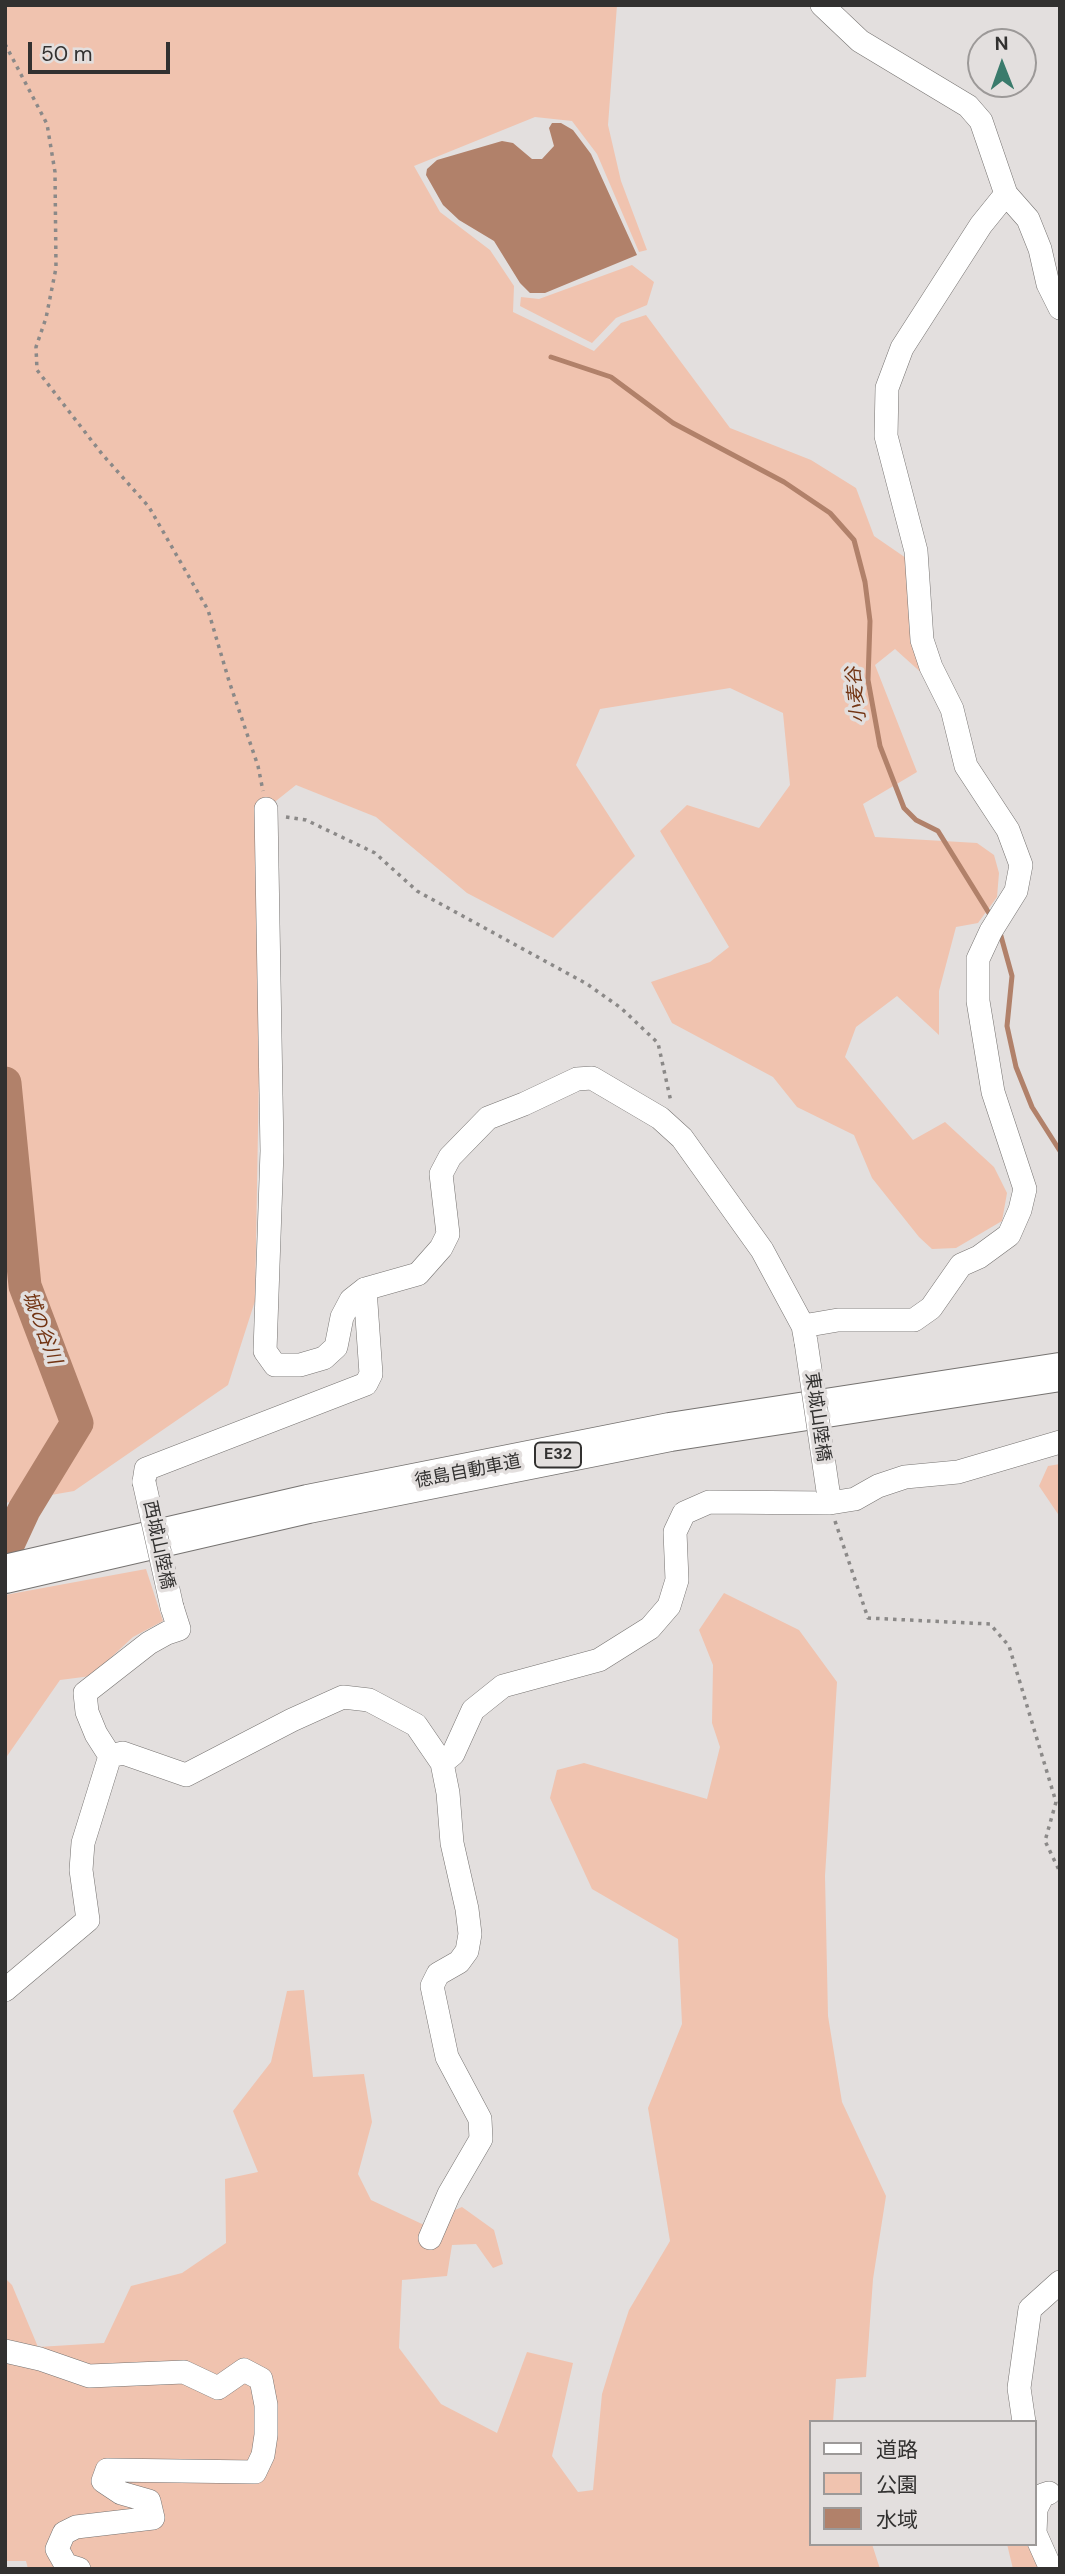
<!DOCTYPE html>
<meta charset="utf-8">
<style>
body{margin:0}
#map{position:relative;width:1065px;height:2574px;overflow:hidden;background:#e3dfde;font-family:"DM Sans","Noto Sans JP",sans-serif}
canvas{display:block}
.frame{position:absolute;inset:0;border:7px solid #323130;pointer-events:none}
.legend{position:absolute;left:809px;top:2420px;width:228px;height:126px;box-sizing:border-box;background:#e3dfde;border:2px solid #9c9998;margin:0;padding:9px 12px;list-style:none;font-size:21px;color:#323130}
.legend li{display:flex;align-items:center;gap:14px;height:35px}
.legend b{width:35px;border:2px solid #9c9998}
.north{position:absolute;left:967px;top:28px;width:70px;height:70px;box-sizing:border-box;background:#e3dfde;border:2px solid #9c9998;border-radius:50%;rotate:359deg;font-size:19px;font-weight:700;line-height:28px;text-align:center;color:#323130}
.north::after{content:'';display:block;margin:auto;width:24px;height:32px;background:#3a7b6c;clip-path:polygon(50% 0,100% 100%,50% 72%,0 100%)}
.scale{position:absolute;left:28px;top:42px;width:142px;height:32px;box-sizing:border-box;border:4px solid #323130;border-top:0;padding-left:9px;font-size:21px;line-height:24px;white-space:nowrap;color:#323130;-webkit-text-stroke:5px #e3dfde;paint-order:stroke}
</style>
<div id="map">
<canvas width="1065" height="2574"></canvas>
<div class="frame"></div>
<ul class="legend">
<li><b style="height:9px;background:#fff"></b>道路</li>
<li><b style="height:19px;background:#f0c3af"></b>公園</li>
<li><b style="height:19px;background:#b1816a"></b>水域</li>
</ul>
<div class="north">N</div>
<div class="scale">50 m</div>
</div>
<script>
const c = document.querySelector('canvas').getContext('2d');
c.lineJoin = 'round';
function fillPath(path, color) {
  c.fillStyle = color;
  c.fill(path, 'evenodd');
}
function toPath(rows) {
  const path = new Path2D();
  for (const r of rows) {
    path.moveTo(r[0], r[1]);
    for (let i = 2; i < r.length; i += 2) path.lineTo(r[i], r[i + 1]);
  }
  return path;
}
function trace(path, color, width, dash) {
  c.strokeStyle = color;
  c.lineWidth = width;
  c.lineCap = dash ? 'butt' : 'round';
  c.setLineDash(dash || []);
  c.stroke(path);
}
function label(font, color, halo, rows, align = 'center') {
  c.font = font + ' "DM Sans","Noto Sans JP",sans-serif';
  c.lineWidth = 7;
  c.setLineDash([]);
  c.textBaseline = 'middle';
  c.strokeStyle = halo;
  c.fillStyle = color;
  for (const [text, x, y, turn = 0] of rows) {
    c.save();
    c.translate(x, y);
    c.rotate((+turn || 0) * Math.PI / 180);
    c.textAlign = isNaN(turn) ? turn : align;
    if (halo) c.strokeText(text, 0, 0);
    c.fillText(text, 0, 0);
    c.restore();
  }
}
fillPath(toPath([
 [5,5,617,5,608,125,621,181,647,250,639,252,597,154,572,121,535,117,414,166,440,212,490,250,514,286,513,312,594,351,621,323,646,315,730,428,811,460,856,488,874,536,906,558,926,677,895,649,875,665,917,772,863,804,875,837,977,843,994,855,999,873,997,897,978,923,956,927,939,991,939,1035,897,996,856,1027,845,1057,913,1140,945,1122,994,1167,1007,1193,1002,1221,956,1248,932,1249,919,1237,872,1178,854,1135,797,1107,773,1077,672,1023,651,982,710,962,729,947,660,831,687,805,759,828,790,785,783,713,730,688,600,709,576,765,635,856,553,938,467,893,376,817,296,785,257,816,259,1073,255,1301,228,1385,74,1491,5,1503],
 [632,265,654,282,647,305,616,318,592,343,520,306,521,297,539,299],
 [1060,1464,1060,1517,1039,1486,1048,1466],
 [146,1569,163,1621,133,1637,91,1676,60,1680,5,1759,5,1595],
 [724,1593,799,1630,837,1682,825,1876,828,2016,842,2102,886,2196,873,2279,866,2377,836,2379,833,2422,811,2422,811,2544,872,2544,880,2569,28,2569,26,2561,5,2561,5,2278,12,2285,38,2347,104,2343,131,2286,182,2273,226,2243,225,2179,258,2172,233,2111,271,2062,287,1991,304,1990,313,2077,364,2074,372,2122,358,2174,371,2200,422,2224,462,2207,494,2230,503,2264,493,2268,476,2244,452,2245,447,2276,402,2280,399,2348,441,2404,497,2433,527,2352,573,2363,552,2456,578,2492,593,2490,602,2394,614,2355,629,2310,670,2241,648,2108,682,2024,678,1939,592,1889,550,1798,557,1770,584,1763,707,1799,720,1747,712,1723,713,1665,699,1630],
 [1007,2544,1032,2544,1041,2569,1013,2569]
]), '#f0c3af');
fillPath(toPath([
 [552,123,561,123,573,130,591,154,637,255,545,293,530,293,520,283,494,241,459,220,443,205,426,175,427,169,437,160,502,141,513,143,532,159,542,159,554,146,549,128]
]), '#b1816a');
trace(toPath([
 [551,357,611,377,673,423,784,482,830,513,854,540,865,582,870,621,868,680,880,746,904,808,916,820,938,831,992,918],
 [999,929,1012,976,1007,1026,1016,1067,1032,1107,1060,1151]
]), '#b1816a', 5);
trace(toPath([
 [5,1083,25,1286,77,1423,24,1510,5,1551]
]), '#b1816a', 33);
const minor = toPath([
 [822,5,860,41,968,106,981,121,1006,194,1028,219,1040,249,1048,284,1060,308],
 [266,809,272,1151,265,1351,275,1365,300,1365,324,1358,336,1347,342,1317,351,1300,365,1289,418,1274,441,1248,448,1234,441,1174,450,1157,488,1118,524,1104,577,1079,592,1078,660,1118,682,1138,762,1250,803,1326,806,1342],
 [803,1326,838,1320,914,1320,931,1308,961,1265,979,1257,1009,1235,1020,1210,1025,1189,993,1092,978,1001,978,959,991,931,1016,891,1021,865,1008,830,966,766,952,709,931,667,922,640,916,551,886,436,887,388,902,348,981,225,1006,194],
 [144,1482,146,1469,366,1384,371,1374,365,1289],
 [110,1756,123,1753,186,1775,292,1720,343,1697,369,1700,416,1725,442,1763,448,1793,452,1843,467,1909,470,1934,467,1951,459,1962,438,1974,432,1986,447,2057,480,2119,481,2139,449,2194,430,2238],
 [442,1763,453,1754,473,1710,503,1686,599,1660,650,1628,669,1606,677,1580,675,1532,684,1513,709,1502,830,1503,855,1499,878,1486,905,1477,958,1472,1060,1442],
 [5,1990,88,1920,81,1870,83,1843,110,1756,96,1734,87,1712,85,1693,149,1643,167,1633,179,1629,172,1607],
 [5,2351,40,2359,89,2376,184,2372,218,2388,244,2370,261,2379,266,2405,266,2435,263,2455,255,2472,107,2470,103,2481,121,2493,149,2501,153,2518,76,2527,64,2533,57,2549,66,2565,79,2569],
 [1024,2422,1019,2388,1030,2309,1060,2282],
 [1049,2493,1043,2495,1036,2509,1035,2533,1051,2569]
]);
const motorway = toPath([
 [5,1574,308,1504,670,1432,1060,1372]
]);
trace(minor, '#767371', 24);
trace(motorway, '#767371', 40);
trace(toPath([
 [5,44,47,124,55,172,56,268,46,318,36,347,37,370,102,454,149,507,208,610,229,681,258,766,263,791],
 [286,817,306,820,375,853,417,891,587,984,621,1008,658,1043,671,1102],
 [835,1521,868,1618,990,1624,1009,1646,1056,1802,1045,1841,1060,1872]
]), '#8b8988', 3.5, [3.5, 5]);
trace(minor, '#fff', 23);
trace(motorway, '#fff', 38);
const minorBridge = toPath([
 [806,1342,828,1491],
 [144,1482,172,1607]
]);
trace(minorBridge, '#767371', 24, []);
trace(minorBridge, '#fff', 23);
for (const [x, y, w] of [
 [558,1455,46]
]) {
  const box = new Path2D();
  box.roundRect(x - w / 2, y - 12.5, w, 25, 5);
  c.fillStyle = '#e3dfde';
  c.fill(box);
  trace(box, '#323130', 2);
}
label('bold 16px', '#323130', null, [
 ["E32",558,1455]
]);
label('18px', '#323130', '#e3dfde', [
 ["東城山陸橋",817,1417,82],
 ["徳島自動車道",468,1472,-11],
 ["西城山陸橋",158,1545,78]
]);
label('italic 19px', '#723413', '#e3dfde', [
 ["小麦谷",857,695,-96],
 ["城の谷川",41,1328,69]
]);
</script>
